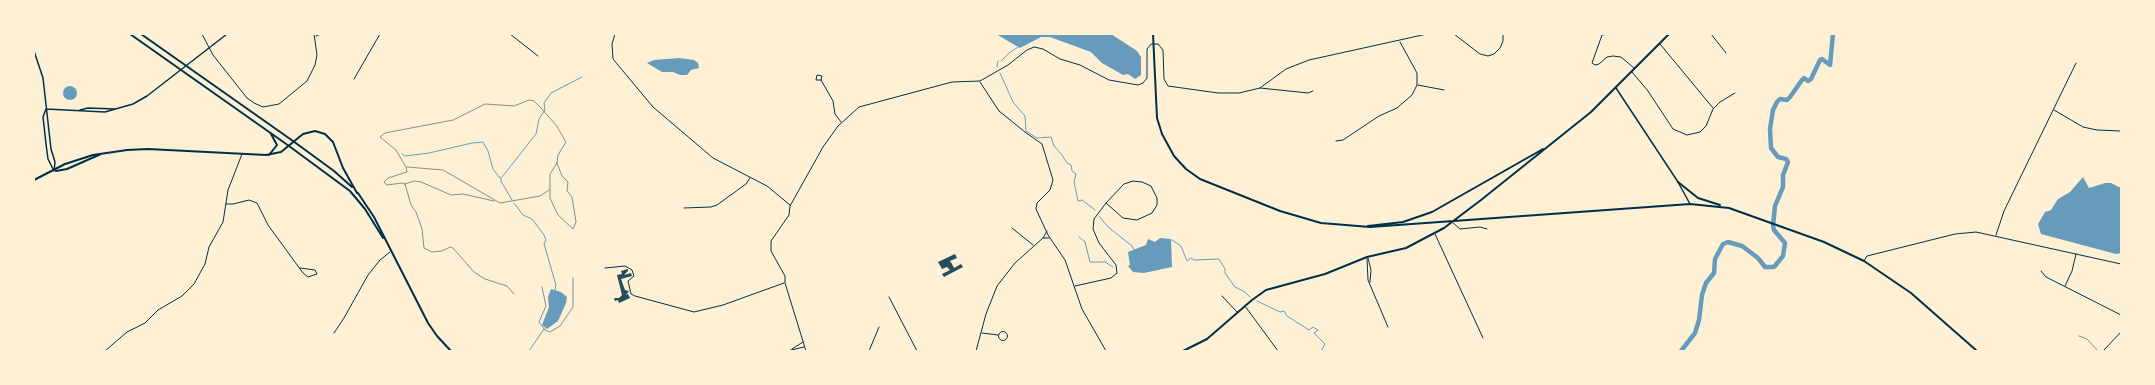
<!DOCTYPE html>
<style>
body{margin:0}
#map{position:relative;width:2155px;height:385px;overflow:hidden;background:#fdf0d5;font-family:"Public Sans",sans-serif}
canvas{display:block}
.frame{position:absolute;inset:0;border:35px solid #fdf0d5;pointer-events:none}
</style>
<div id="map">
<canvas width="2155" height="385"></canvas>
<div class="frame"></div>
</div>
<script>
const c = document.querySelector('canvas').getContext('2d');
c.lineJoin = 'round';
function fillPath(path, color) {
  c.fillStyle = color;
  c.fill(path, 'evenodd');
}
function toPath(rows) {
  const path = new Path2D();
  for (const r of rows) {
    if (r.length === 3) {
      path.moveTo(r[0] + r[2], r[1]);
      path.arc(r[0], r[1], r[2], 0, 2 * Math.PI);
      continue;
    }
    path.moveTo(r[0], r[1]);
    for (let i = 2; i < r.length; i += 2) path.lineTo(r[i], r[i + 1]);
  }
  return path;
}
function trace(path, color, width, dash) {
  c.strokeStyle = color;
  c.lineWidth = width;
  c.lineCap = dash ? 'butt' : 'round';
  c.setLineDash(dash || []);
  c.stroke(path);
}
fillPath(toPath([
 [996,34,1111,34,1137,51,1141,57,1141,75,1135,79,1128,74,1123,75,1102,63,1091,52,1050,37,1041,37,1020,48],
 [679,58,694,60,698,63,699,68,691,70,687,75,680,75,673,72,662,72,647,63,654,60],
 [70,93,7],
 [2083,177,2089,188,2105,183,2111,183,2121,188,2121,253,2116,254,2041,234,2038,224,2045,212,2051,210,2058,199,2070,192],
 [1160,238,1171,239,1172,267,1144,273,1133,272,1128,266,1130,265,1128,252,1146,245,1148,239,1155,242],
 [551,289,561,292,567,297,566,303,558,321,547,329,542,325,549,307,548,297]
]), '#669bbc');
trace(toPath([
 [1001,61,1009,53,1018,47],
 [997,67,998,61],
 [1000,73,1013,102,1025,116,1026,131,1037,138,1051,137,1054,146,1062,155,1067,163,1071,165,1072,171,1076,174,1074,182,1078,201,1082,200,1095,210],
 [402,154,405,156,429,153,472,143,483,142,488,151,493,169,499,177,501,178,501,181,512,200],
 [502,177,536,134,539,119,545,110,544,103,551,93,582,77],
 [514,203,523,215,532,219,544,235,546,240,544,244,556,285,555,290],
 [1099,216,1107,226,1132,246,1135,251],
 [1079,237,1085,242,1090,262,1105,262,1113,267],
 [1172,240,1181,246,1187,261,1191,258,1194,260,1219,259,1225,269,1225,273,1235,287,1245,292,1250,297],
 [1257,301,1280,312,1284,311,1287,316,1309,330,1313,327,1318,330,1314,333,1325,344,1321,351],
 [529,351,544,329]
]), '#669bbc', 1);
trace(toPath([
 [1681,351,1695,333,1699,320,1702,295,1706,283,1714,273,1715,259,1723,244,1728,242,1742,246,1758,258,1765,267,1774,267,1783,256,1785,243,1774,230,1773,226,1775,206,1783,187,1783,175,1788,162,1786,159,1778,157,1771,148,1770,129,1773,110,1777,102,1780,99,1787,100,1790,97,1802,80,1804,78,1808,81,1811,79,1820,60,1822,59,1830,65,1833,34]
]), '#669bbc', 4.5);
fillPath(toPath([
 [955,254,957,258,950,261,952,264,954,268,961,264,963,267,944,277,942,274,950,270,947,267,942,269,938,262],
 [628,269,628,271,624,275,631,273,632,276,621,279,625,290,629,291,626,295,628,294,630,298,619,303,618,300,615,301,614,298,619,298,622,295,617,275,622,274,621,271]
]), '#264d5e');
trace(toPath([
 [557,163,562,176,568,182,567,191,572,197,576,222,573,229,558,215,550,198,550,174,557,163],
 [407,167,443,170,500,203,540,196,549,190],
 [405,184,414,181,421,182,451,195,463,194,494,201],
 [542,287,546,306,539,322,545,330,550,332,560,326,573,307,573,278],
 [514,294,507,286,485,279,474,272,453,248,450,247,442,251,432,252,424,248,422,229,416,212,411,205,405,184,402,183,387,185,384,182,388,178,407,172,406,167,396,150,380,137,385,133,453,120,485,104,514,106,529,100,534,101,541,108,556,125,566,142,558,155,557,163]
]), '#003049', 0.5);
trace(toPath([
 [2079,336,2087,339,2098,351]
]), '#003049', 0.5);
trace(toPath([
 [202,34,213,55,247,98,254,103,263,107,279,104,307,81,315,65,317,55,314,34],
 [510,34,538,56],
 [615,34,612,44,613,59,653,107,713,158,767,186,790,205],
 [1454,34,1480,54,1488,56,1494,54,1500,48,1503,41,1503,34],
 [1609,34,1602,35,1592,63,1595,65,1599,64,1607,57,1613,56,1621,57,1634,68],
 [1711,34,1726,53],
 [316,36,321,34],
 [1660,44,1713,108],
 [1632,72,1648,91,1673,129,1687,135,1700,132,1706,126,1713,109,1720,102,1735,93],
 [354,79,380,34],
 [821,80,816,80,817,75,822,76,821,80,833,101,835,114,841,122],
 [980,82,999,111,1025,132,1042,144,1053,180,1050,190,1037,203,1036,209,1048,235,1065,260,1082,309,1106,351],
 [1418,85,1444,90],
 [1260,88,1308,93,1313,91],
 [2054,110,2083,127,2097,130,2121,131],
 [1336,141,1343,140,1379,116,1397,108,1412,95,1417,85,1417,73,1400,42],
 [226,204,233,204,249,200,257,203,268,225,303,273,308,277,317,274,315,270,300,268],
 [684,208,711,207,717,205,746,184,750,178],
 [1452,222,1460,229,1480,227,1487,229],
 [1012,228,1033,245],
 [1047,231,1043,238,1049,238],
 [1435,234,1483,338],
 [1996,235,2004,211,2076,63],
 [1367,258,1368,280,1388,327],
 [1368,258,1371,270,1370,282],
 [1864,261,1867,256,1955,234,1976,232,2121,264],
 [605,268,625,266,632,270,634,276,628,281,631,294,635,296,694,312,723,305,784,283],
 [2041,271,2046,277,2121,315],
 [1075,286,1111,278,1117,273,1116,265,1099,243,1093,229,1094,219,1106,203,1123,218,1137,220,1152,213,1157,205,1157,198,1151,186,1142,182,1133,181,1124,184,1106,203],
 [2065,286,2072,271,2076,254],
 [1222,296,1237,312],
 [889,297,917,351],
 [1245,306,1278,351],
 [1003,336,4.5],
 [334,333,344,318,368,275,380,260,390,252],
 [982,333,998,335],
 [792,349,803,342],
 [105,351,127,332,145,323,158,310,182,296,194,284,205,264,209,247,223,222,228,190,242,154],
 [787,351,804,347],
 [806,351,785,283,785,276,771,251,771,241,789,215,790,206,823,147,838,126,859,107,952,82,980,81,1008,65,1027,50,1034,47,1043,49,1060,59,1080,65,1109,80,1138,85,1143,83,1147,78,1147,49,1151,44,1158,44,1163,50,1164,79,1168,86,1218,93,1239,93,1260,88,1286,69,1309,60,1427,34],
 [869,351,879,327],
 [976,351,986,314,997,286,1015,263,1043,238],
 [2103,351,2121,332]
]), '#003049', 1);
trace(toPath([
 [34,51,43,78,51,149,55,162,54,171],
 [1616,88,1678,182,1690,204],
 [46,109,105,112,133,104,147,96,227,34],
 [46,109,43,117,46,144,48,159,53,169],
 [80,110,88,108,115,109]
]), '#003049', 1.5);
trace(toPath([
 [293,141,334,171,352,187],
 [289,146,350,191,365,209,383,238],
 [56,171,67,169,101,154],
 [34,180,65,164,93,155,127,150,148,149,266,155,281,152,303,134,315,131,325,134,333,142,343,168,357,193],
 [358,193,374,217,428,323,437,336,451,351]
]), '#003049', 2);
trace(toPath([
 [1153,34,1157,118,1162,134,1174,156,1186,169,1200,179,1280,211,1321,223,1370,227,1690,204,1729,208,1824,242,1864,261,1911,293,1977,351],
 [1678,182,1698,198,1720,205],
 [1368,226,1403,222,1432,212,1543,149],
 [1183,351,1207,339,1252,300,1266,290,1325,274,1367,257,1406,248,1444,228,1481,200,1591,112,1669,34]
]), '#003049', 2);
trace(toPath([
 [130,34,289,146],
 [141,34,293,141],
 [269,155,277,145,271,134]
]), '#003049', 2);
</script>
